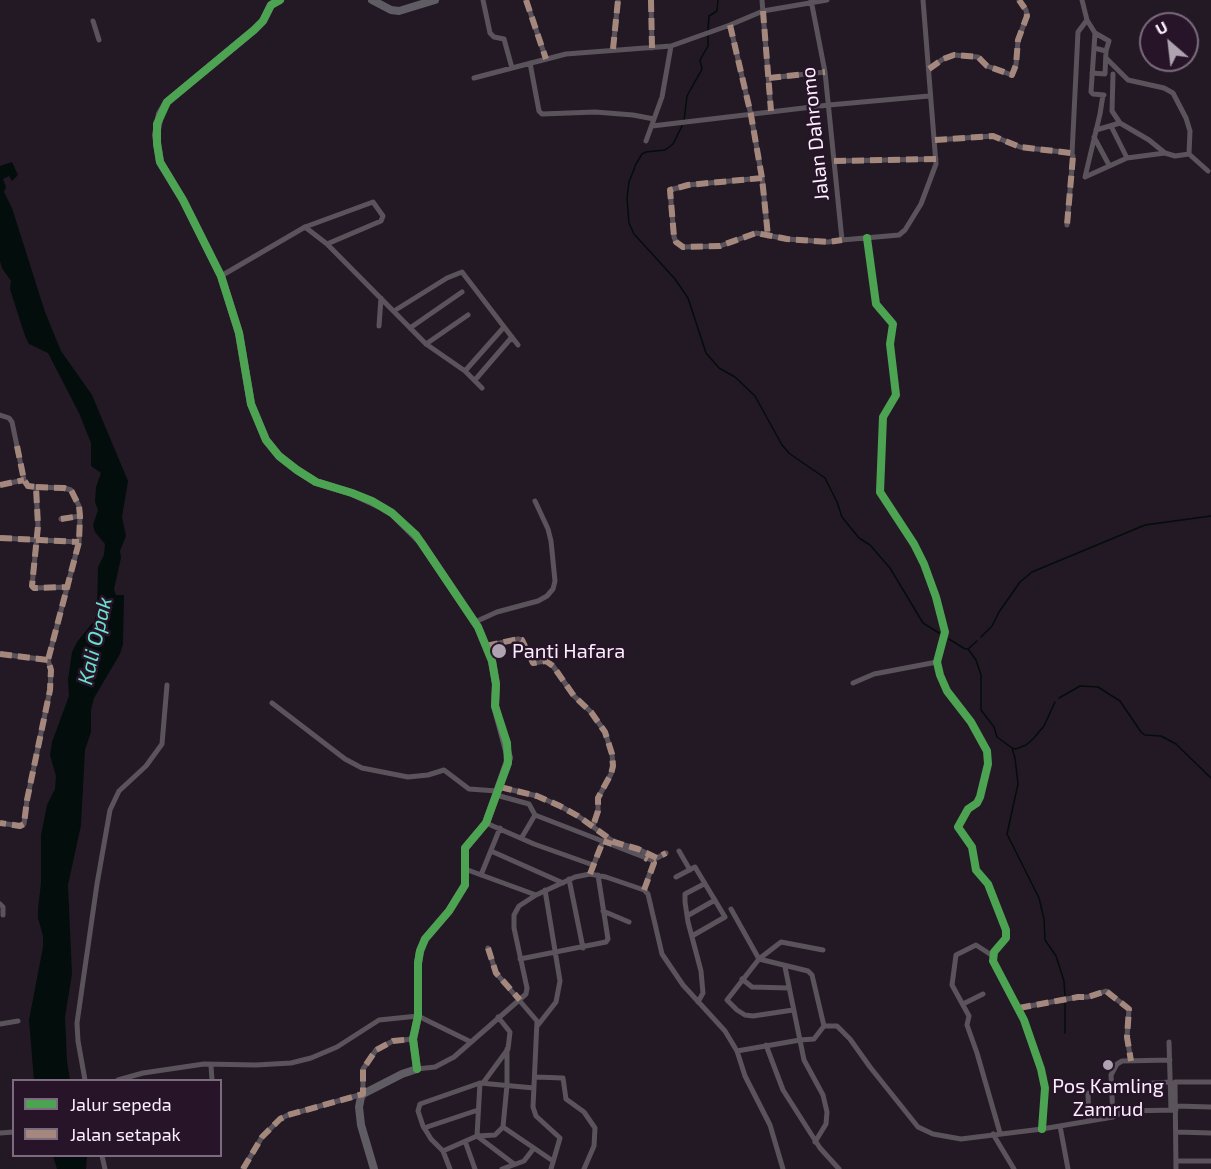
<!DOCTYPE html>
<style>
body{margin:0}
#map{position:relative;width:1211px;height:1169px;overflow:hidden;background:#231924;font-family:"Exo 2",sans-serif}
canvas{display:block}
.legend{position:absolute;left:12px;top:1079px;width:210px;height:78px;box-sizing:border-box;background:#271429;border:2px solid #7c6b7e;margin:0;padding:8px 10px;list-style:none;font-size:18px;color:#fbeefd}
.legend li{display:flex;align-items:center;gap:12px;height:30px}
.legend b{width:30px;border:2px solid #7c6b7e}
.north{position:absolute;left:1139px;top:12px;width:60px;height:60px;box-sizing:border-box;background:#271429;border:2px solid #7c6b7e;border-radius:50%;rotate:332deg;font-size:16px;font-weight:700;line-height:24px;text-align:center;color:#fbeefd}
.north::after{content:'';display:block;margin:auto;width:21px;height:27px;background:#afa3b1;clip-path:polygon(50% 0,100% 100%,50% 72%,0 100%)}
</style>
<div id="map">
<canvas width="1211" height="1169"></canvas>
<ul class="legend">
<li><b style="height:8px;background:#4ca352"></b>Jalur sepeda</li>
<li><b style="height:8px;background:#a5887d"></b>Jalan setapak</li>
</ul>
<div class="north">U</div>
</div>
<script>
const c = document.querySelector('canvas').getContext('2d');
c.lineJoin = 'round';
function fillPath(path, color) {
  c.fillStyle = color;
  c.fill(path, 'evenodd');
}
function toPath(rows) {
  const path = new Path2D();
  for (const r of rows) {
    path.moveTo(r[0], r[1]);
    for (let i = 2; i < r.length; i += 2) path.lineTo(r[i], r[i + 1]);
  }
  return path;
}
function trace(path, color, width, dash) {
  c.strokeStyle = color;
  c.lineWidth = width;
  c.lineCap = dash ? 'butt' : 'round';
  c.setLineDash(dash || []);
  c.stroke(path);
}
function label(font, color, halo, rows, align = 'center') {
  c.font = font + ' "Exo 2",sans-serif';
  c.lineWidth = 5;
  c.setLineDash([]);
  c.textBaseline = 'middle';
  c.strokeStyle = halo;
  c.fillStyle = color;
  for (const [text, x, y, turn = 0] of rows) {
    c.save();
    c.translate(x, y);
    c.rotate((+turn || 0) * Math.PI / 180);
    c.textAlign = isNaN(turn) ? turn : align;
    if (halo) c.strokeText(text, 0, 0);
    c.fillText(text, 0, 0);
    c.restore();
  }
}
fillPath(toPath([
 [12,162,18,175,12,181,9,176,3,179,6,187,4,192,12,208,45,312,61,351,92,395,128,481,122,517,126,536,120,551,121,558,114,589,116,595,124,595,123,644,120,654,94,698,91,710,91,732,85,750,81,825,68,885,72,974,65,1017,67,1061,70,1080,34,1080,29,1020,43,947,43,936,38,918,38,909,41,883,41,835,47,805,55,789,56,776,50,755,52,742,69,696,68,680,72,652,77,642,94,621,97,613,98,567,104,555,105,544,95,532,93,525,98,510,95,502,96,487,101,473,91,466,91,443,79,413,48,353,29,344,25,336,10,289,11,281,2,268,0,261,0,166],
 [53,1156,87,1156,86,1169,57,1169]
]), '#030d0b');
trace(toPath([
 [708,31,709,16,717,11,718,0],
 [684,120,687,96,702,69,700,60,708,46,708,36],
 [682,126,673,144,665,150,646,152,642,154,636,164,629,182,627,198,629,223,634,234,675,279,688,298,706,353,719,368,735,377,755,396,782,445,790,454,825,478,837,502,842,517,859,538,870,545,890,568,923,623,939,633],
 [981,637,992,626,999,612,1020,582,1032,572,1145,525,1211,516],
 [949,639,965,649,968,649,977,641],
 [968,649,976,660,981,675,981,710,994,727,997,737,1012,748,1015,758,1018,784,1007,834,1039,898,1044,919,1045,940,1056,956,1064,981,1065,996],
 [1059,698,1080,686,1098,687,1120,701,1141,732,1145,735,1161,736,1176,744,1211,778],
 [1012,748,1016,749,1026,745,1033,739,1044,726,1055,702],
 [1065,1001,1065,1033]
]), '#030d0b', 1.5);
trace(toPath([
 [483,0,490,33,494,37,504,39,512,68,566,54,671,46,730,25,763,11,827,0],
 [526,0,546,59],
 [651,0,652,48],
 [762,0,771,111],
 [811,0,825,72,842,240,899,235,905,230,921,204,936,164,923,0],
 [1087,20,1095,33,1109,41,1106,51,1105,74,1092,73],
 [93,21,99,40],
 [730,25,751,115,762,178,768,236],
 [1095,33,1094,48,1106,51],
 [1094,48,1091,92,1093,94,1104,95],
 [613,49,618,0],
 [1106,58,1128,80,1164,88,1173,93,1186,118,1190,131,1189,154,1208,171],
 [530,63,539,111,542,114,595,112,633,115,654,119],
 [929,69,943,59,954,55,978,57,987,66,1012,75,1016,65,1018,40,1027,16,1026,10,1019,0],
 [1113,74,1112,111,1120,123,1149,140,1165,153,1175,156,1189,154],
 [474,78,512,68],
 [769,78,825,72],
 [1103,95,1100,114,1085,177,1127,158,1165,153],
 [652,126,829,105,929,96],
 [1111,126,1127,158],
 [1096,130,1120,123],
 [1094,137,1109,165],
 [935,140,993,136,1020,147,1071,153,1073,156,1067,225],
 [646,141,662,97,671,46],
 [1072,154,1078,32,1087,20,1082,0],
 [834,161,936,159],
 [762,178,688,185,670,190,674,237,676,242,683,247,720,246,756,233,787,239,828,242,842,240],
 [305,227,327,244,426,344,465,371,482,388],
 [867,238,876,304,893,324,890,344,896,395,883,417,880,492,914,544,924,564,936,597,945,632,937,662,940,675,947,691,971,722,987,751,988,764,980,797,977,803,968,809,958,827,972,847,976,870,988,884,1006,930,1006,938,994,952,993,961,1024,1020,1041,1069,1045,1088,1042,1129],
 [221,276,305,227,373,202,383,216,381,221,327,244],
 [394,311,447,278,462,272,518,345],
 [379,326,381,298],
 [410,328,462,292],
 [426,344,468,315],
 [465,371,504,327],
 [475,380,512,337],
 [0,415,9,418,12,422,24,480,28,486,36,487,38,526,32,586,34,588,68,587],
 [0,485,24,480],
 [36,487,64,488,71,490,79,506,80,516,79,542,48,660],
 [61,519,80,516],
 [0,538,79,542],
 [475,622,497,612,538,601,547,596,553,589,555,581,551,541,548,529,535,501],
 [486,646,518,639,522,640,533,663,546,661,553,666,574,696,591,712,605,732,612,754,613,766,611,774,598,798,598,811,593,826],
 [0,654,48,660,51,670,50,690,27,800,24,824,20,826,0,823],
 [853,683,874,674,937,662],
 [272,703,345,759,362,768,408,777,428,775,444,770,469,789,497,791],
 [500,787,537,796,560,806,578,816,614,842,638,849,657,858,666,853],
 [496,795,529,804,535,815,654,861,644,890],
 [486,823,534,844,593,865],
 [522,837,535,815],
 [491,851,563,883],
 [679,851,690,870],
 [465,869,536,895],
 [590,874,603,841],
 [481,875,500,828],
 [676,877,695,867,725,917,692,936],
 [569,879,583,948],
 [0,904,3,907,3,915],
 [731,909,759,959,808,971,812,975,824,1026,814,1039,800,1040,737,1051],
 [603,911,629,922],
 [687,916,715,900],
 [488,948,496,973,537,1021,533,1107,536,1116,560,1138,551,1169],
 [993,956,976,945,956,955,952,985,969,1016,967,1025,977,1053,1000,1133],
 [520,959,606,942,608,939,598,875],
 [785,967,804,1060,823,1095,827,1112,826,1124,815,1142],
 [742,979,752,987,789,988],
 [698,1002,703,993,701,971,688,922,685,902,685,894,704,884],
 [963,1004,983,994],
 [1019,1008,1078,997,1088,997,1106,991,1129,1009,1127,1037,1131,1061],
 [793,1010,753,1016,745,1015,737,1010,727,1000,759,959,781,942,823,950],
 [0,1024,18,1021],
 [538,1025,556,1002,560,981,545,890],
 [824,1026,837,1026,850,1039,870,1067,918,1127,933,1134,961,1139,1042,1129,1113,1117,1124,1111,1176,1110],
 [1169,1042,1171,1110],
 [766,1045,783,1090,820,1148,839,1169],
 [211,1066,212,1080],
 [417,1069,435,1067,454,1057,526,994,527,988,514,928,514,915,519,906,536,895,575,877,590,874,606,877,644,890,648,894,662,954,683,985,725,1031,737,1051,745,1076,770,1125,783,1169],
 [535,1077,563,1078,566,1099,584,1112,595,1128,594,1146,584,1169],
 [85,1080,78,1041,77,1023,97,884,110,810,119,791,146,766,162,744,167,685],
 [118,1080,143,1073,204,1064,256,1065,291,1063,311,1058,337,1047,379,1020,418,1016,471,1042],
 [1175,1082,1176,1169],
 [1175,1082,1211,1082],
 [483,1083,508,1049,510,1032,498,1017],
 [1111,1086,1170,1082],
 [1088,1093,1089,1121],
 [1176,1106,1211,1107],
 [1113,1117,1111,1075,1117,1064,1122,1061,1170,1060],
 [1060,1126,1068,1169],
 [503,1127,553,1161],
 [424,1128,478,1110],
 [1176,1132,1211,1133],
 [0,1133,14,1132],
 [993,1134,1014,1169],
 [477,1136,480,1083],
 [477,1136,514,1164],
 [465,1141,475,1169],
 [443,1151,477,1136,495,1135,503,1127,507,1085,507,1049],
 [102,1156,105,1169],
 [1176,1161,1211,1161],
 [243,1169,262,1137,280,1119,288,1115,363,1094,363,1069,376,1050,393,1041,413,1039],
 [450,1169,443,1151,431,1139,423,1126,418,1111,420,1104,480,1083,534,1088],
 [502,1169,524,1161,534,1148]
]), '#5a535b', 5);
trace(toPath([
 [280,0,271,5,263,21,254,30,167,102,160,114,156,135,160,162,183,200,221,276,239,333,251,404,266,440,279,456,297,470,316,482,352,493,382,507,392,513,421,542,478,627,492,661,496,684,495,706,509,758,486,823,465,848,465,885,449,911,425,939,420,951,418,963,418,1016,413,1039,417,1069,402,1074,363,1094,361,1097,359,1107,361,1125,374,1169],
 [372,0,391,10,399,11,435,0]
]), '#605c64', 8);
trace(toPath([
 [526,0,546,59],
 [651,0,652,48],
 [763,11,771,111],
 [730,25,751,115,762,178,768,236],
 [613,49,618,0],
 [929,69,943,59,954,55,978,57,987,66,1012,75,1016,65,1018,40,1027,16,1026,10,1019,0],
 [769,78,825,72],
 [935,140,993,136,1020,147,1071,153,1073,156,1067,225],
 [834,161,936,159],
 [762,178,688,185,670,190,674,237,676,242,683,247,720,246,756,233,787,239,828,242,842,240],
 [17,446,24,480,28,486,36,487,38,526,32,586,34,588,68,587],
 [0,485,24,480],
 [36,487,64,488,71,490,79,506,80,516,79,542,48,660],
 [61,519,80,516],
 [0,538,79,542],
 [486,646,518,639,522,640,533,663,546,661,553,666,574,696,591,712,605,732,612,754,613,766,611,774,598,798,598,811,593,826],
 [0,654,48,660,51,670,50,690,27,800,24,824,20,826,0,823],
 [500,787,537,796,560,806,578,816,614,842,638,849,657,858,666,853],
 [590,874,603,841,612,844],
 [644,890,654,863,645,858],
 [488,948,496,973,520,1000],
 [1019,1008,1078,997,1088,997,1106,991,1129,1009,1127,1037,1131,1061],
 [243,1169,262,1137,280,1119,288,1115,363,1094,363,1069,376,1050,393,1041,413,1039]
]), '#a5887d', 6, [12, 6]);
trace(toPath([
 [280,0,271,5,263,21,254,30,167,102,157,124,157,144,160,162,183,200,221,276,239,333,251,404,266,440,279,456,297,470,316,482,352,493,372,501,392,513,416,535,478,627,492,661,496,684,495,706,507,743,508,763,486,823,465,848,465,885,449,911,425,939,420,951,418,963,418,1016,413,1039,417,1069],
 [867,238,876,304,893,324,890,344,896,395,883,417,880,492,914,544,924,564,936,597,945,632,937,662,940,675,947,691,971,722,987,751,988,764,980,797,977,803,968,809,958,827,972,847,976,870,988,884,1006,930,1006,938,994,952,993,961,1024,1020,1041,1069,1045,1088,1042,1129]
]), '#4ca352', 8);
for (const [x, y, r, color] of [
 [499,651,8,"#afa3b1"],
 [1108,1065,6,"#afa3b1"]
]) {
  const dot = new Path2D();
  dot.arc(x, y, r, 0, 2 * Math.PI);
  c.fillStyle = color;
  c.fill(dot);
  trace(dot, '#271429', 2);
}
label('20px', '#fbeefd', '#271429', [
 ["Jalan Dahromo",815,134,-96]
]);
label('20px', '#fbeefd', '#271429', [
 ["Panti Hafara",512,651],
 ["Pos Kamling",1108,1086,"center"],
 ["Zamrud",1108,1109,"center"]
], 'left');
label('italic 21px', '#67e1cb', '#271429', [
 ["Kali Opak",95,641,-77]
]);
</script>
